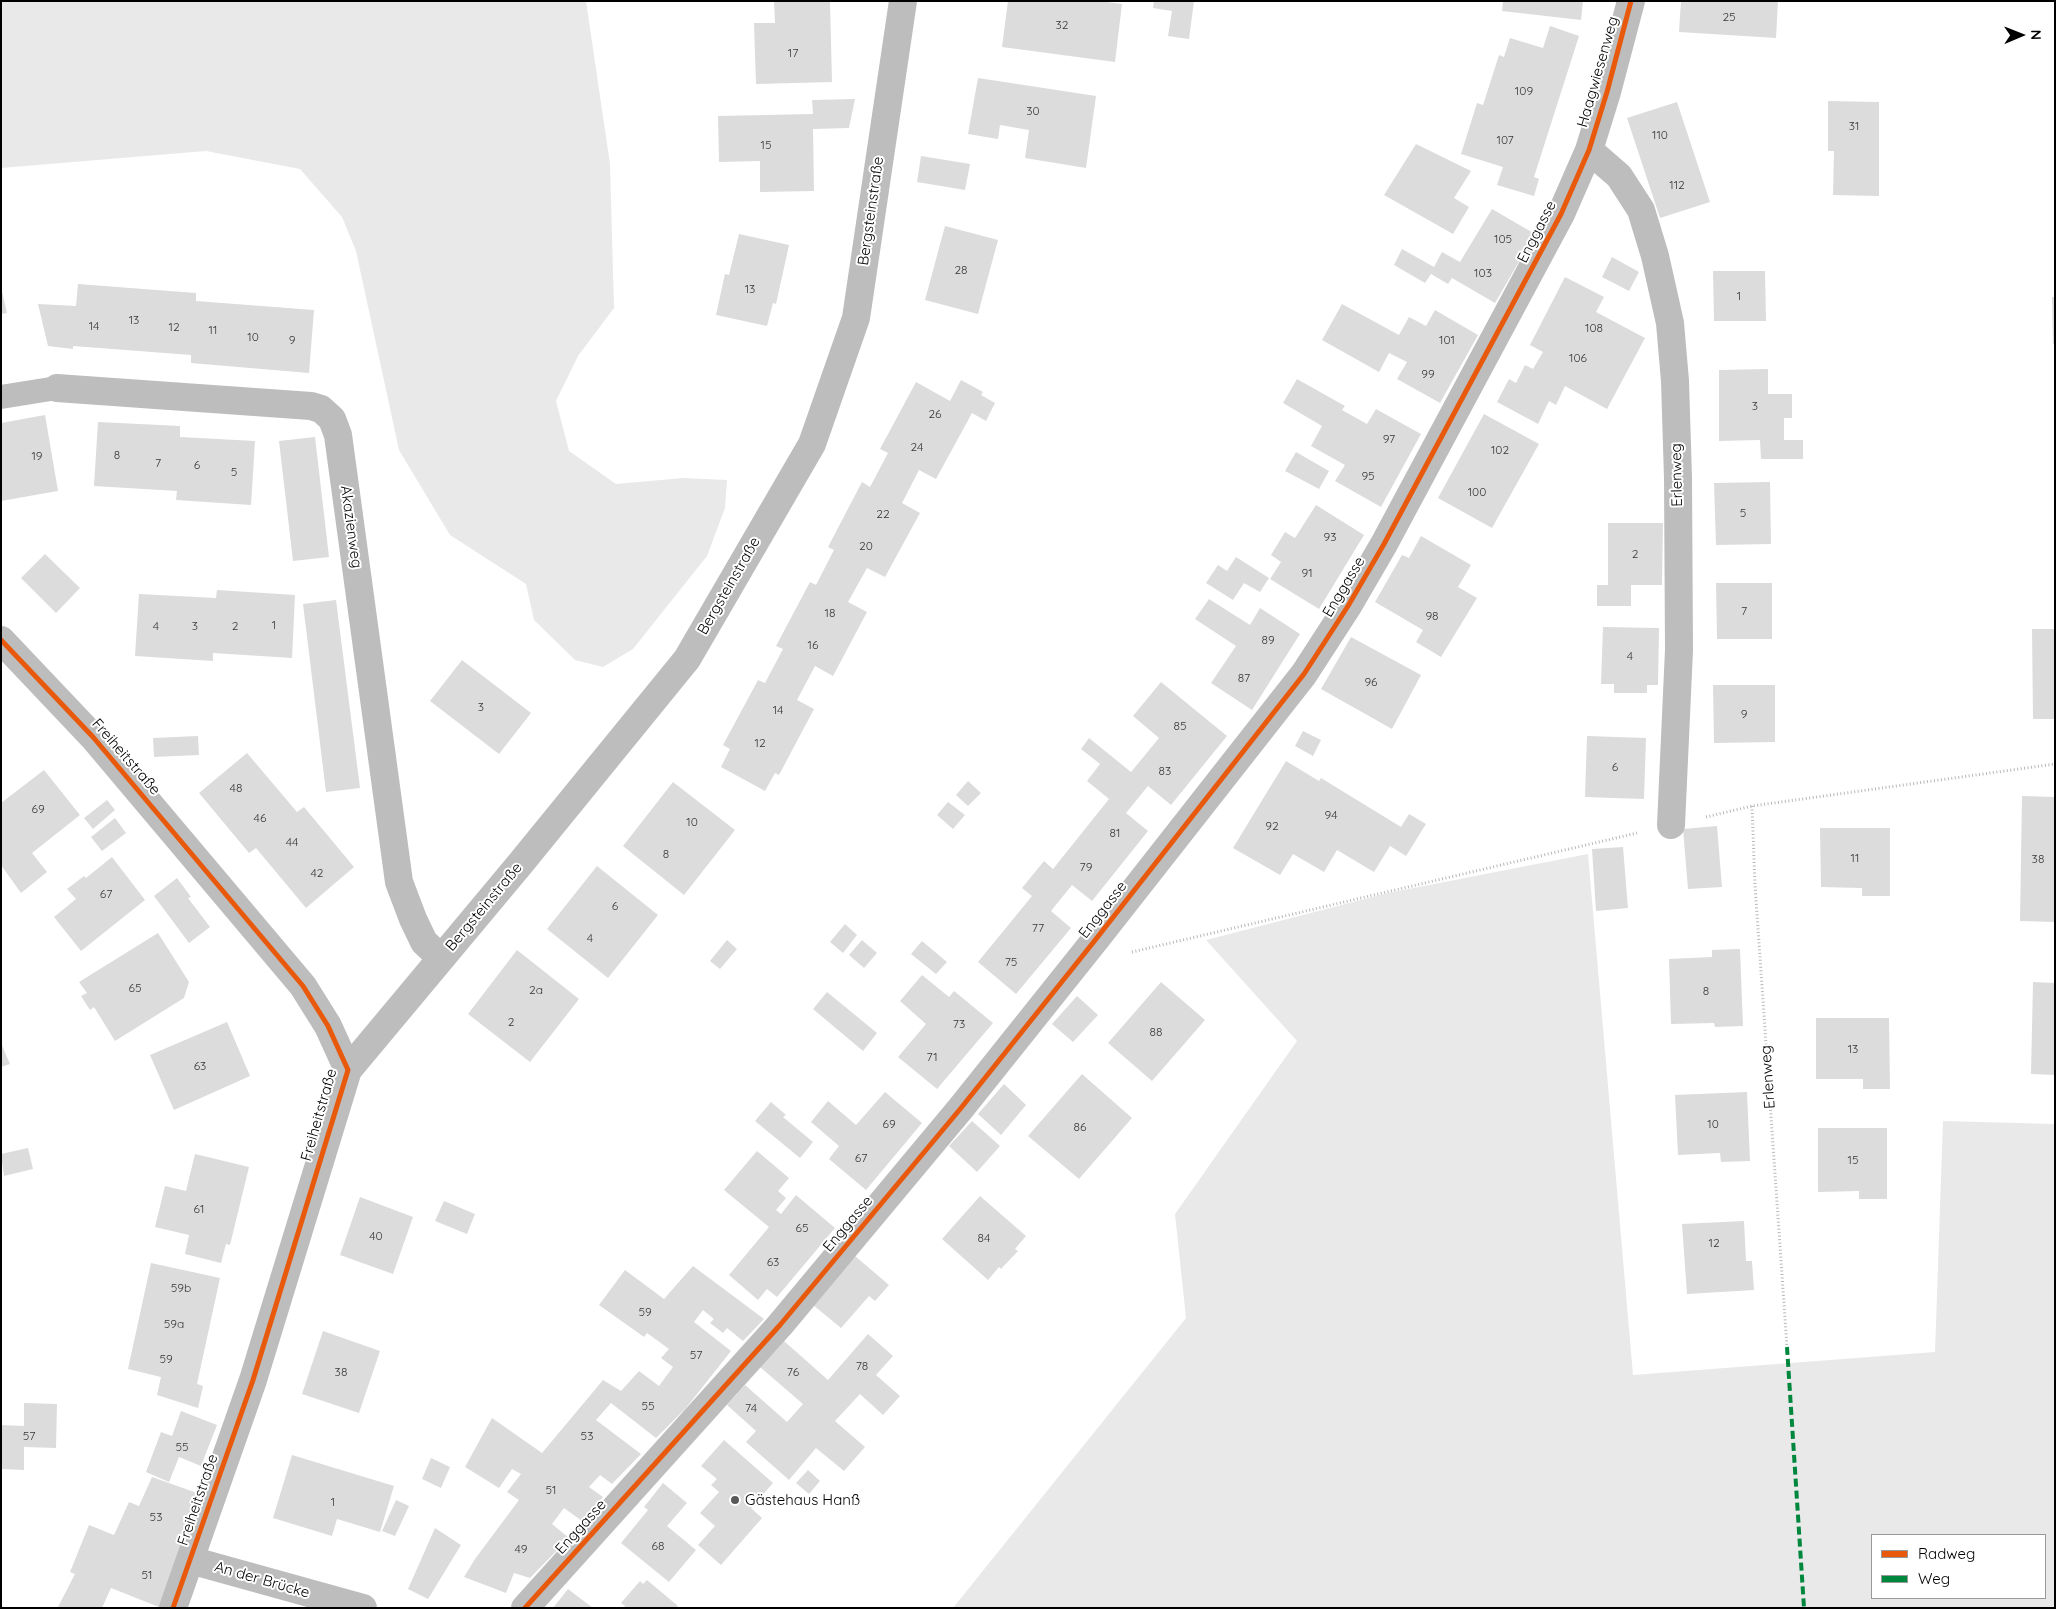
<!DOCTYPE html>
<meta charset="utf-8">
<style>
body{margin:0}
#map{position:relative;width:2056px;height:1609px;overflow:hidden;background:#fff;font-family:Quicksand,sans-serif}
canvas{display:block}
.frame{position:absolute;inset:0;border:2px solid #000;pointer-events:none}
.legend{position:absolute;left:1871px;top:1534px;width:175px;height:65px;box-sizing:border-box;background:#fff;border:1px solid #999;margin:0;padding:6px 9px;list-style:none;font-size:15px;color:#000}
.legend li{display:flex;align-items:center;gap:10px;height:25px}
.legend b{width:25px;border:1px solid #999}
.north{position:absolute;left:1996px;top:10px;width:50px;height:50px;-webkit-text-stroke:4px #fff;paint-order:stroke;rotate:89deg;font-size:14px;font-weight:700;line-height:20px;text-align:center;color:#000}
.north::after{content:'';display:block;margin:auto;width:18px;height:22px;background:#000;clip-path:polygon(50% 0,100% 100%,50% 72%,0 100%)}
</style>
<div id="map">
<canvas width="2056" height="1609"></canvas>
<div class="frame"></div>
<ul class="legend">
<li><b style="height:6px;background:#e8590c"></b>Radweg</li>
<li><b style="height:6px;background:#00873e"></b>Weg</li>
</ul>
<div class="north">N</div>
</div>
<script>
const c = document.querySelector('canvas').getContext('2d');
c.lineJoin = 'round';
function fillPath(path, color) {
  c.fillStyle = color;
  c.fill(path, 'evenodd');
}
function toPath(rows) {
  const path = new Path2D();
  for (const r of rows) {
    path.moveTo(r[0], r[1]);
    for (let i = 2; i < r.length; i += 2) path.lineTo(r[i], r[i + 1]);
  }
  return path;
}
function trace(path, color, width, dash) {
  c.strokeStyle = color;
  c.lineWidth = width;
  c.lineCap = dash ? 'butt' : 'round';
  c.setLineDash(dash || []);
  c.stroke(path);
}
function label(font, color, halo, rows, align = 'center') {
  c.font = font + ' Quicksand,sans-serif';
  c.lineWidth = 4;
  c.setLineDash([]);
  c.textBaseline = 'middle';
  c.strokeStyle = halo;
  c.fillStyle = color;
  for (const [text, x, y, turn = 0] of rows) {
    c.save();
    c.translate(x, y);
    c.rotate((+turn || 0) * Math.PI / 180);
    c.textAlign = isNaN(turn) ? turn : align;
    if (halo) c.strokeText(text, 0, 0);
    c.fillText(text, 0, 0);
    c.restore();
  }
}
fillPath(toPath([
 [1,1,586,1,610,164,614,308,578,356,556,401,569,451,616,484,683,478,727,480,725,508,707,556,633,649,603,667,575,660,534,620,526,584,450,535,399,450,356,251,342,217,300,169,206,151,1,168],
 [1588,854,1633,1375,1935,1352,1943,1121,2055,1124,2055,1608,953,1608,1186,1318,1175,1214,1297,1041,1206,940,1388,893],
 [1872,1535,2045,1535,2045,1598,1872,1598]
]), '#e9e9e9');
fillPath(toPath([
 [774,1,830,1,832,82,756,84,754,23,775,23],
 [1008,1,1099,1,1122,4,1115,62,1002,47],
 [1154,1,1194,1,1189,39,1168,36,1172,11,1153,8],
 [1503,1,1583,1,1581,20,1502,11],
 [1681,1,1778,1,1776,38,1679,32],
 [1550,26,1579,36,1534,177,1539,179,1534,196,1497,185,1503,167,1461,154,1477,103,1483,105,1499,55,1504,57,1510,38,1543,48],
 [978,78,1096,96,1086,168,1025,158,1029,130,1000,125,998,139,968,134],
 [855,99,849,128,813,129,814,191,760,192,760,161,719,162,718,116,813,114,812,100],
 [1828,101,1879,102,1879,196,1833,195,1834,151,1828,151],
 [1677,102,1710,202,1660,218,1627,118],
 [1416,144,1471,171,1454,198,1469,207,1453,234,1384,195],
 [921,156,970,164,965,190,917,182],
 [1492,209,1535,234,1495,303,1452,278,1448,284,1431,274,1425,283,1394,265,1402,249,1434,267,1442,252,1460,262],
 [945,226,998,240,978,314,925,300],
 [739,234,789,245,776,304,773,303,767,326,716,315,725,274,729,275],
 [1612,257,1639,272,1629,291,1602,277],
 [1713,271,1765,271,1766,321,1714,321],
 [1565,277,1604,297,1596,312,1645,338,1607,409,1565,386,1556,405,1549,401,1538,424,1497,402,1509,379,1516,383,1525,365,1533,369,1543,352,1530,345],
 [78,284,196,293,196,301,314,310,309,373,191,363,191,355,73,346,73,349,48,346,38,304,76,306],
 [1,287,7,313,1,314],
 [2052,297,2055,297,2055,344,2053,344],
 [1342,304,1399,335,1409,317,1426,326,1435,310,1478,335,1440,403,1397,379,1407,362,1389,353,1379,372,1322,340],
 [1768,369,1768,394,1792,394,1792,418,1784,418,1784,440,1803,440,1803,459,1761,459,1760,440,1719,441,1719,370],
 [1297,379,1345,406,1342,410,1367,424,1376,409,1421,434,1381,507,1335,481,1345,465,1311,446,1322,426,1283,403],
 [961,380,983,392,981,395,995,403,986,421,972,413,936,479,919,470,902,503,920,513,885,577,867,568,848,602,867,612,833,676,815,666,797,700,814,709,779,775,775,773,765,791,721,767,730,749,723,745,758,680,765,683,783,649,776,646,810,582,816,585,834,550,828,547,862,482,870,487,888,453,880,449,916,382,950,401],
 [1484,414,1539,444,1492,528,1438,498],
 [45,415,58,491,1,501,1,423],
 [98,422,180,426,180,437,255,441,251,505,176,500,177,491,94,486],
 [315,437,329,557,293,561,279,441],
 [1296,452,1329,471,1319,489,1285,471],
 [1770,482,1771,544,1716,545,1714,483],
 [1316,505,1364,535,1319,609,1270,579,1281,562,1271,555,1285,532,1295,538],
 [1608,523,1663,523,1662,585,1631,585,1631,606,1597,606,1597,585,1608,585],
 [1421,536,1471,565,1458,587,1477,598,1441,657,1416,642,1423,630,1375,602,1402,555,1409,558],
 [45,554,80,588,56,613,21,578],
 [1236,557,1269,578,1260,592,1244,583,1233,600,1206,583,1218,565,1227,571],
 [1716,583,1772,583,1772,639,1717,639],
 [217,590,295,595,292,658,213,653,213,661,135,656,139,594,216,598],
 [1209,599,1250,625,1260,608,1300,634,1252,710,1211,683,1236,646,1195,619],
 [336,600,360,788,326,792,303,604],
 [1603,627,1659,628,1658,685,1647,685,1647,693,1614,693,1614,684,1601,684],
 [2032,629,2055,629,2055,719,2033,719],
 [1351,637,1421,675,1392,729,1321,689],
 [462,660,531,713,499,754,430,701],
 [1161,682,1227,736,1171,805,1148,786,1126,813,1148,831,1092,901,1072,885,1051,911,1071,928,1016,994,978,962,1032,896,1022,888,1044,861,1053,869,1109,799,1087,781,1100,764,1081,749,1089,738,1131,772,1159,738,1133,716],
 [1713,685,1775,685,1775,742,1714,743],
 [1303,731,1321,740,1313,756,1295,746],
 [198,736,199,755,154,757,153,738],
 [1587,736,1646,738,1644,799,1585,797],
 [247,753,297,812,304,807,354,867,306,908,256,848,249,853,199,793],
 [1286,761,1319,781,1321,778,1401,827,1409,814,1426,824,1406,856,1390,846,1374,872,1337,850,1324,872,1293,854,1280,875,1233,848],
 [44,770,80,815,32,853,47,872,21,893,1,865,1,803],
 [968,781,981,793,968,806,956,795],
 [673,782,735,830,684,895,623,846],
 [2022,796,2055,797,2055,922,2020,921],
 [107,800,115,810,93,829,84,818],
 [948,802,965,815,953,829,937,815],
 [115,818,126,833,102,851,91,837],
 [1717,826,1722,887,1688,889,1683,829],
 [1820,828,1890,828,1890,896,1862,896,1862,888,1821,887],
 [1623,847,1628,908,1596,911,1592,849],
 [112,857,145,900,81,951,54,917,76,899,67,889,84,876,86,878],
 [597,866,658,915,608,978,547,929],
 [177,878,191,897,188,898,210,927,189,943,154,896],
 [845,924,857,935,843,953,830,942],
 [158,933,189,982,184,998,115,1041,94,1007,90,1010,81,996,87,993,79,982],
 [727,940,737,949,720,969,710,961],
 [862,940,877,953,864,968,849,955],
 [922,941,947,962,936,974,911,954],
 [1740,949,1743,1026,1715,1027,1714,1023,1671,1024,1669,959,1712,957,1712,950],
 [517,950,579,999,530,1062,468,1014],
 [922,975,949,997,954,991,993,1023,937,1089,898,1057,926,1024,900,1001],
 [1161,982,1205,1020,1152,1081,1108,1043],
 [2033,982,2055,983,2055,1075,2031,1074],
 [827,992,877,1033,863,1051,813,1009],
 [1077,996,1098,1015,1073,1042,1052,1024],
 [1816,1018,1889,1018,1890,1089,1863,1089,1863,1079,1816,1079],
 [227,1022,250,1076,174,1110,150,1055],
 [1,1043,10,1064,1,1067],
 [1082,1074,1132,1118,1079,1179,1028,1136],
 [1004,1084,1026,1105,1001,1135,978,1114],
 [885,1092,922,1123,866,1190,829,1159,839,1146,811,1122,828,1101,856,1125],
 [1747,1092,1750,1161,1721,1162,1720,1153,1678,1155,1675,1095],
 [771,1102,786,1115,783,1117,813,1142,800,1158,755,1121],
 [972,1121,1000,1146,977,1172,949,1146],
 [1818,1128,1887,1128,1887,1199,1859,1199,1859,1191,1818,1192],
 [28,1148,33,1169,4,1176,1,1154],
 [757,1151,789,1178,778,1191,786,1198,776,1210,781,1214,796,1195,835,1228,777,1297,767,1289,758,1300,729,1275,769,1227,724,1190],
 [195,1154,249,1167,230,1245,226,1244,221,1263,185,1254,189,1235,155,1227,165,1186,186,1191],
 [980,1196,1026,1236,1015,1249,1018,1251,1001,1269,999,1267,988,1280,942,1239],
 [360,1197,413,1217,393,1274,340,1255],
 [444,1201,475,1214,467,1234,435,1221],
 [1744,1221,1746,1261,1752,1261,1754,1290,1687,1294,1682,1224],
 [855,1256,889,1285,875,1301,869,1296,841,1328,813,1305],
 [151,1263,220,1278,197,1384,203,1386,198,1408,157,1395,161,1377,128,1369],
 [693,1266,764,1319,743,1341,727,1328,723,1333,710,1323,714,1319,703,1310,694,1322,731,1351,686,1408,656,1438,611,1403,596,1420,641,1454,612,1484,600,1475,589,1487,603,1497,582,1521,564,1508,552,1524,569,1538,530,1578,514,1573,506,1593,464,1577,475,1559,519,1500,507,1492,521,1474,512,1469,499,1488,465,1467,492,1418,542,1453,603,1380,621,1391,639,1371,659,1386,673,1367,661,1358,669,1349,647,1333,644,1337,599,1305,625,1270,664,1299],
 [323,1331,380,1351,359,1413,302,1394],
 [868,1334,893,1356,876,1375,900,1396,883,1415,860,1394,835,1421,865,1447,844,1471,816,1448,789,1480,746,1442,756,1431,727,1405,745,1385,787,1422,803,1404,760,1367,784,1341,828,1380],
 [24,1403,57,1404,56,1448,24,1447,24,1470,1,1469,1,1425,24,1426],
 [181,1411,217,1425,201,1466,179,1457,169,1482,146,1472,161,1432,172,1436],
 [724,1440,773,1483,751,1508,762,1518,721,1565,698,1545,715,1526,700,1513,719,1492,711,1485,717,1479,701,1466],
 [292,1455,394,1486,380,1532,337,1519,332,1536,273,1518],
 [431,1458,450,1467,441,1488,422,1479],
 [808,1470,820,1481,809,1494,796,1483],
 [152,1477,197,1493,177,1560,159,1607,111,1588,102,1608,58,1607,75,1574,70,1572,89,1525,114,1535,129,1502,139,1506],
 [663,1483,687,1503,667,1526,696,1550,669,1582,621,1543,648,1510,644,1507],
 [396,1500,409,1506,395,1536,382,1531],
 [435,1528,461,1545,428,1599,408,1589],
 [647,1580,678,1606,676,1608,624,1608,625,1606,621,1603,640,1581,643,1584],
 [568,1589,593,1608,553,1608]
]), '#dcdcdc');
trace(toPath([
 [1752,806,1755,885,1787,1347],
 [1706,817,1752,806,2055,764],
 [1132,952,1637,833]
]), '#b8b8b8', 3, [1, 2.5]);
trace(toPath([
 [1,397,57,388]
]), '#bdbdbd', 24);
trace(toPath([
 [1589,150,1619,176,1641,210,1655,256,1670,323,1675,381,1678,478,1679,650,1671,825],
 [57,388,311,406,321,409,332,419,338,435,399,882,413,919,424,942,441,958],
 [1,640,93,737,303,986,328,1026,348,1070,253,1380,173,1608],
 [348,1070,520,864,687,659,812,444,856,318,903,1],
 [190,1560,363,1608],
 [525,1608,780,1325,961,1108,1096,939,1304,674,1348,606,1384,544,1561,214,1589,150,1607,92,1631,1]
]), '#bdbdbd', 28);
trace(toPath([
 [1787,1347,1804,1608]
]), '#00873e', 4, [8, 4]);
trace(toPath([
 [1,640,93,737,303,986,328,1026,348,1070,253,1380,173,1608],
 [525,1608,780,1325,961,1108,1096,939,1304,674,1348,606,1384,544,1561,214,1589,150,1607,92,1631,1]
]), '#e8590c', 5);
for (const [x, y, r, color] of [
 [735,1500,5,"#595959"]
]) {
  const dot = new Path2D();
  dot.arc(x, y, r, 0, 2 * Math.PI);
  c.fillStyle = color;
  c.fill(dot);
  trace(dot, '#fff', 2);
}
label('12px', '#373737', null, [
 ["25",1729,17],
 ["32",1062,25],
 ["17",793,53],
 ["109",1524,91],
 ["30",1033,111],
 ["31",1854,126],
 ["110",1660,135],
 ["107",1505,140],
 ["15",766,145],
 ["112",1677,185],
 ["105",1503,239],
 ["28",961,270],
 ["103",1483,273],
 ["13",750,289],
 ["1",1739,296],
 ["13",134,320],
 ["14",94,326],
 ["12",174,327],
 ["108",1594,328],
 ["11",213,330],
 ["10",253,337],
 ["9",292,340],
 ["101",1447,340],
 ["106",1578,358],
 ["99",1428,374],
 ["3",1755,406],
 ["26",935,414],
 ["97",1389,439],
 ["24",917,447],
 ["102",1500,450],
 ["8",117,455],
 ["19",37,456],
 ["7",158,463],
 ["6",197,465],
 ["5",234,472],
 ["95",1368,476],
 ["100",1477,492],
 ["5",1743,513],
 ["22",883,514],
 ["93",1330,537],
 ["20",866,546],
 ["2",1635,554],
 ["91",1307,573],
 ["7",1744,611],
 ["18",830,613],
 ["98",1432,616],
 ["1",274,625],
 ["4",156,626],
 ["3",195,626],
 ["2",235,626],
 ["89",1268,640],
 ["16",813,645],
 ["4",1630,656],
 ["87",1244,678],
 ["96",1371,682],
 ["3",481,707],
 ["14",778,710],
 ["9",1744,714],
 ["85",1180,726],
 ["12",760,743],
 ["6",1615,767],
 ["83",1165,771],
 ["48",236,788],
 ["69",38,809],
 ["94",1331,815],
 ["46",260,818],
 ["10",692,822],
 ["92",1272,826],
 ["81",1115,833],
 ["44",292,842],
 ["8",666,854],
 ["11",1855,858],
 ["38",2038,859],
 ["79",1086,867],
 ["42",317,873],
 ["67",106,894],
 ["6",615,906],
 ["77",1038,928],
 ["4",590,938],
 ["75",1011,962],
 ["65",135,988],
 ["2a",536,990],
 ["8",1706,991],
 ["2",511,1022],
 ["73",959,1024],
 ["88",1156,1032],
 ["13",1853,1049],
 ["71",932,1057],
 ["63",200,1066],
 ["69",889,1124],
 ["10",1713,1124],
 ["86",1080,1127],
 ["67",861,1158],
 ["15",1853,1160],
 ["61",199,1209],
 ["65",802,1228],
 ["40",376,1236],
 ["84",984,1238],
 ["12",1714,1243],
 ["63",773,1262],
 ["59b",181,1288],
 ["59",645,1312],
 ["59a",174,1324],
 ["57",696,1355],
 ["59",166,1359],
 ["78",862,1366],
 ["38",341,1372],
 ["76",793,1372],
 ["55",648,1406],
 ["74",751,1408],
 ["57",29,1436],
 ["53",587,1436],
 ["55",182,1447],
 ["51",551,1490],
 ["1",333,1502],
 ["53",156,1517],
 ["68",658,1546],
 ["49",521,1549],
 ["51",147,1575]
]);
label('15px', '#000', '#fff', [
 ["Haagwiesenweg",1598,72,-74],
 ["Bergsteinstraße",871,211,-82],
 ["Enggasse",1537,232,-63],
 ["Erlenweg",1677,475,-91],
 ["Akazienweg",351,527,82],
 ["Bergsteinstraße",729,586,-60],
 ["Enggasse",1344,587,-59],
 ["Freiheitstraße",126,757,49],
 ["Bergsteinstraße",484,907,-50],
 ["Enggasse",1103,910,-52],
 ["Erlenweg",1768,1077,-94],
 ["Freiheitstraße",319,1115,-74],
 ["Enggasse",848,1224,-50],
 ["Freiheitstraße",198,1500,-71],
 ["Enggasse",581,1527,-48],
 ["An der Brücke",262,1580,16]
]);
label('15px', '#000', '#fff', [
 ["Gästehaus Hanß",745,1500]
], 'left');
</script>
